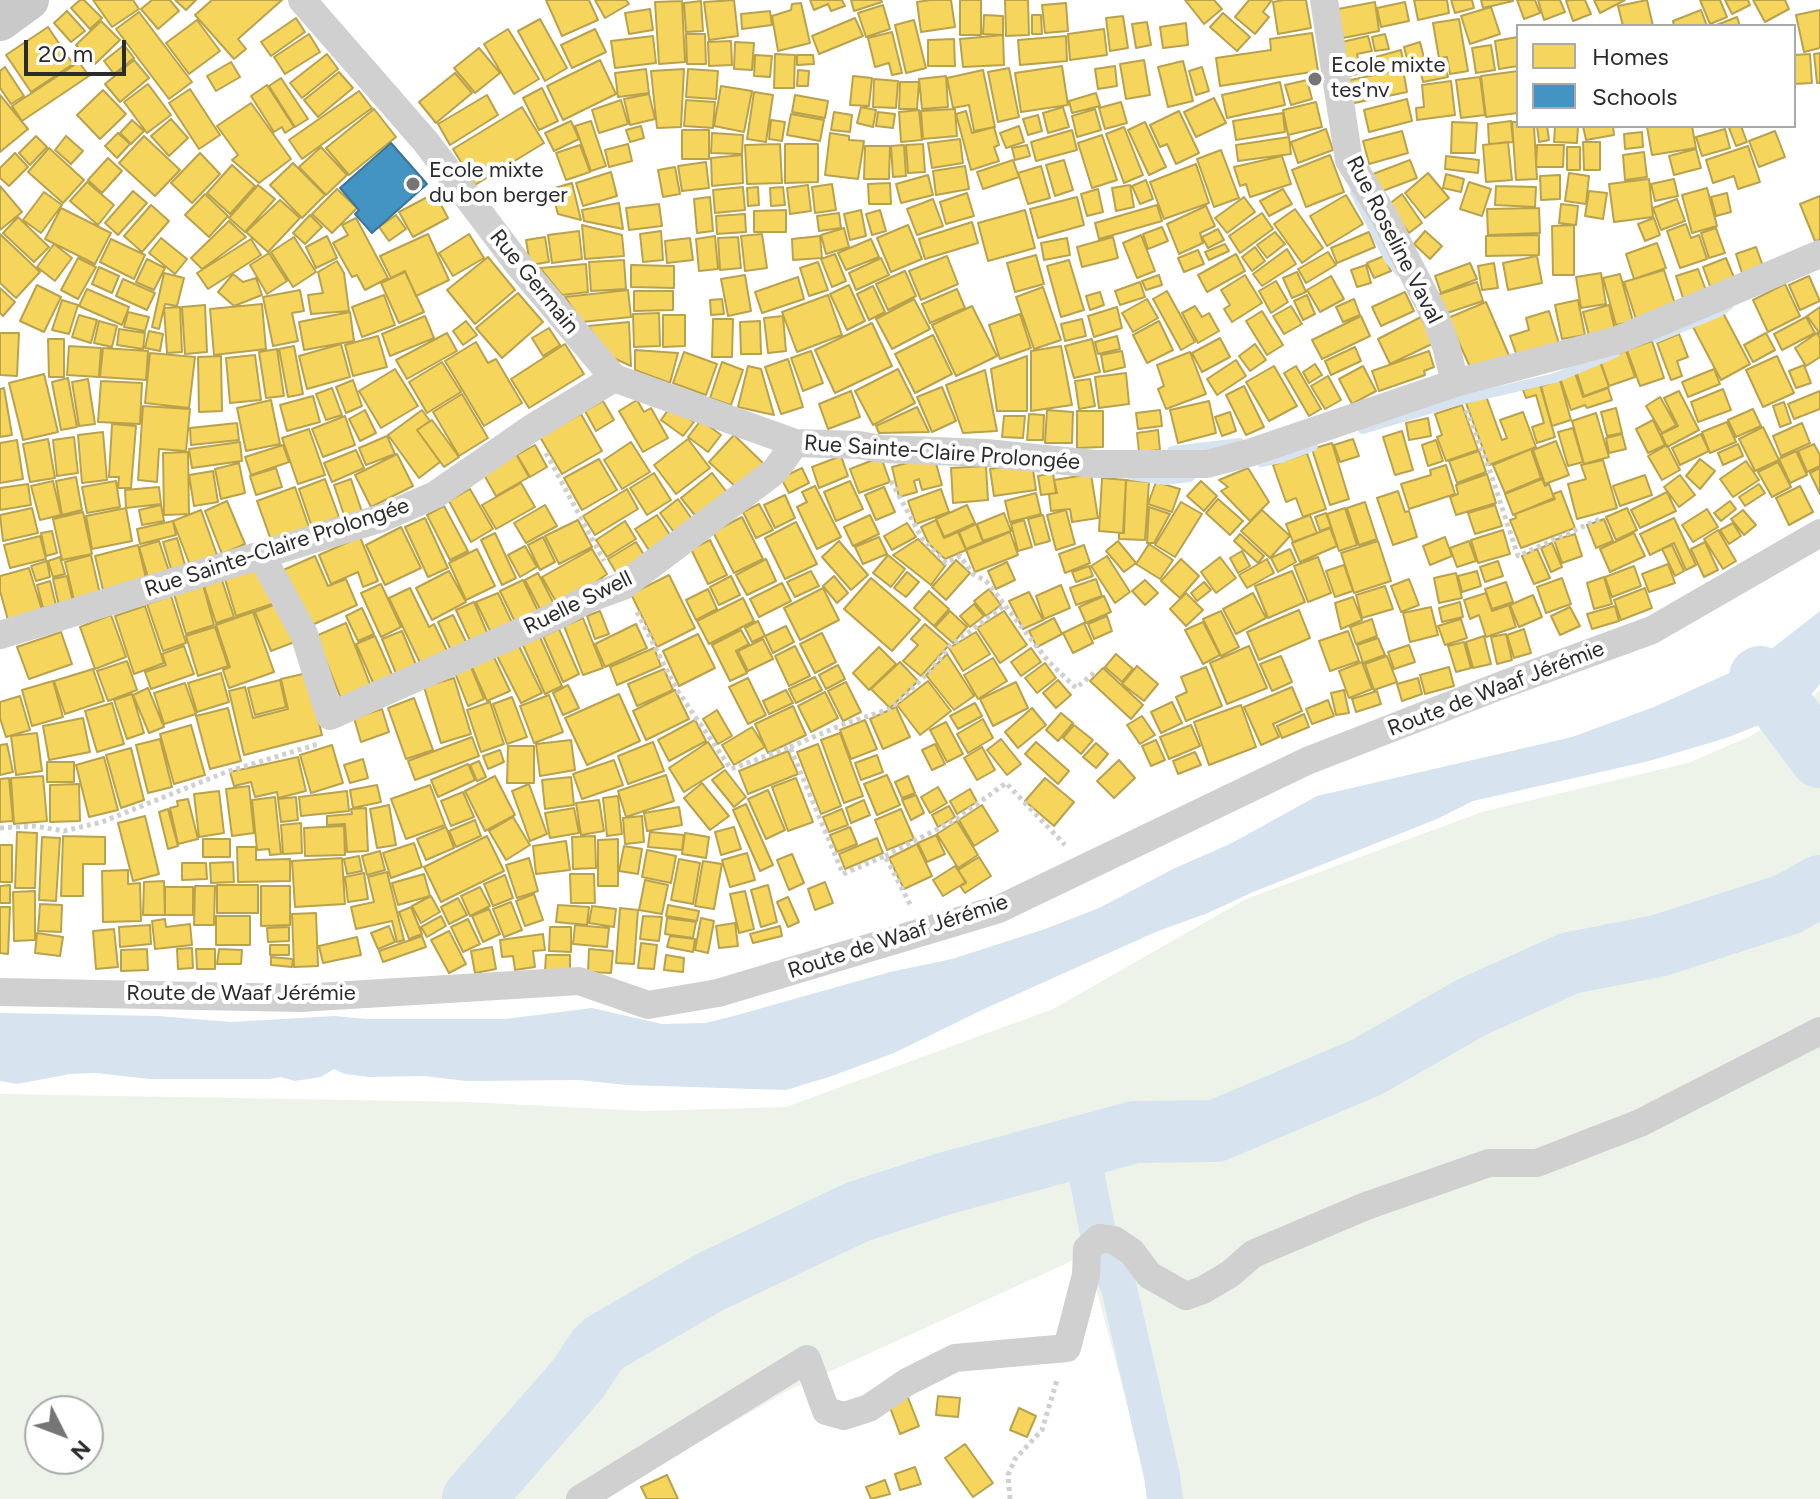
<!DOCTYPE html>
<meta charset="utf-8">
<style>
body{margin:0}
#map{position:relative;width:1820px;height:1499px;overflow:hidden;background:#fff;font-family:Figtree,sans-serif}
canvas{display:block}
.legend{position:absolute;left:1516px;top:24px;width:280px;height:104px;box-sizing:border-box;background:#fff;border:2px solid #aaa;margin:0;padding:10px 14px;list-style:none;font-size:24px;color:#2b2b2b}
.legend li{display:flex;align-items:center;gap:16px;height:40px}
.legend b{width:40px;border:2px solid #aaa}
.north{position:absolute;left:24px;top:1395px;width:80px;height:80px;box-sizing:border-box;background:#fff;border:2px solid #aaa;border-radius:50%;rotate:132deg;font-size:22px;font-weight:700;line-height:32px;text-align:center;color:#2b2b2b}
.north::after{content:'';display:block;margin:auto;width:28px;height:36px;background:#757575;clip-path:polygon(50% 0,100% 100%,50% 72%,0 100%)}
.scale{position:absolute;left:24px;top:40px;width:102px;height:36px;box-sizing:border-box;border:4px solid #2b2b2b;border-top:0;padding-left:10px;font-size:24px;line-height:28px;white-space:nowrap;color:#2b2b2b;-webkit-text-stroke:6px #fff;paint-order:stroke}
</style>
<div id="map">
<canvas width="1820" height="1499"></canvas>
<ul class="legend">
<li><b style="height:22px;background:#f6d55c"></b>Homes</li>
<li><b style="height:22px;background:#4393c3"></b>Schools</li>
</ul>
<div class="north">N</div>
<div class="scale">20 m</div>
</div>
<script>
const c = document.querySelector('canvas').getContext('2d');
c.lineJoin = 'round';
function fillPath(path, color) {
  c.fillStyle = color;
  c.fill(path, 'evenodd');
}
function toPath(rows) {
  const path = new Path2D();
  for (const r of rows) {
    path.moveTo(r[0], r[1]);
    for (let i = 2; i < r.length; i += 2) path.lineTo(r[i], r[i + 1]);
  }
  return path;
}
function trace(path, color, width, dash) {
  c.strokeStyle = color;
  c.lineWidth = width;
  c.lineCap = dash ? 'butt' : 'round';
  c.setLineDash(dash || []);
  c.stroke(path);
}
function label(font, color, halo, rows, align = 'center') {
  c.font = font + ' Figtree,sans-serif';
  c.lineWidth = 8;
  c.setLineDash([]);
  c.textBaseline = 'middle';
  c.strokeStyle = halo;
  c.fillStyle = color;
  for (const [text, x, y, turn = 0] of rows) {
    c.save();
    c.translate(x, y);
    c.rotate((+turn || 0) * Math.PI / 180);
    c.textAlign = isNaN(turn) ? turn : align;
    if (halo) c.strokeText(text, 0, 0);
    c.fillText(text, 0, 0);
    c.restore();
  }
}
fillPath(toPath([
 [1820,689,1820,1499,1148,1499,1147,1479,1087,1254,787,1391,601,1499,0,1499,0,1094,468,1102,645,1111,786,1107,1053,1009,1246,899,1485,811,1688,763,1751,736,1814,696],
 [40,1411,88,1411,88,1459,40,1459]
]), '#eef3ea');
fillPath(toPath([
 [1820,611,1820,684,1810,696,1787,714,1726,738,1649,761,1473,801,1437,819,1253,892,1208,913,1158,931,984,1009,894,1053,829,1077,786,1090,627,1085,579,1080,466,1081,424,1076,368,1077,345,1074,334,1069,321,1077,295,1081,281,1077,269,1079,150,1079,95,1073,70,1074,17,1084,0,1081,0,1013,158,1016,231,1022,335,1016,366,1019,505,1019,592,1008,662,1024,705,1023,730,1017,890,972,952,959,1045,929,1099,908,1175,868,1230,844,1317,796,1572,737,1654,707,1756,661]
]), '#d7e3ef');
const homes = toPath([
 [80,0,84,0,102,18,90,29,71,8,80,0],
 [93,0,133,0,139,9,112,27,93,0],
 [152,0,170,0,179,11,158,29,141,9,152,0],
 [175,0,196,0,186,10,175,0],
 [212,0,282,0,238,39,246,49,234,59,195,15,212,0],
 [546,0,589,0,598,20,562,36,546,0],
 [595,0,626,0,629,4,605,18,595,0],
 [734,0,738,36,709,40,704,2,734,0],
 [810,0,842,0,845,6,831,11,828,4,814,10,810,0],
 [851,0,881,0,882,2,854,11,851,0],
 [930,0,951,0,955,27,921,32,917,2,930,0],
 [960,0,981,0,981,35,960,35,960,0],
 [1005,0,1028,0,1029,35,1006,36,1005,0],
 [1185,0,1214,0,1222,9,1204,24,1185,0],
 [1249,0,1272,0,1263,12,1269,17,1255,34,1235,17,1249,0],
 [1283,0,1306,0,1311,28,1278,34,1273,2,1283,0],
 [1414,0,1447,0,1449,13,1418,20,1414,0],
 [1451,0,1472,0,1474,8,1455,13,1451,0],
 [1481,0,1513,0,1513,1,1483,8,1481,0],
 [1517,0,1535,0,1540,13,1524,19,1517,0],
 [1538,0,1560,0,1565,12,1544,20,1538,0],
 [1570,0,1585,0,1591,14,1573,21,1566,1,1570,0],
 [1594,0,1625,0,1600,13,1594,0],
 [1647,0,1653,26,1623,26,1618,6,1647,0],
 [1700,0,1720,0,1727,17,1710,24,1700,0],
 [1725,0,1748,0,1750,5,1732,14,1725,0],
 [1753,0,1785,0,1789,9,1765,22,1753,0],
 [682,1,685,62,659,64,655,2,682,1],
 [701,1,703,31,686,32,684,3,701,1],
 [1375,2,1379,31,1343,38,1338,9,1375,2],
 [1405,2,1409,21,1381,27,1377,8,1405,2],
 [801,3,810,43,778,51,772,16,791,10,792,4,801,3],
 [1066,3,1068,31,1045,33,1042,5,1066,3],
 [883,5,890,29,866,37,858,13,883,5],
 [1491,7,1500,34,1470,44,1461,16,1491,7],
 [650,9,653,30,629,34,625,13,650,9],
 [1701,10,1707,26,1674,26,1673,21,1701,10],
 [1820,10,1820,48,1804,52,1796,15,1820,10],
 [67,11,85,31,71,42,54,23,67,11],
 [770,11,772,25,742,29,741,14,770,11],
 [139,12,192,82,169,99,116,29,139,12],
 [1223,13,1250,37,1237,51,1210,27,1223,13],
 [984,15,1003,16,1003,35,983,34,984,15],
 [1032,15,1041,15,1042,34,1032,34,1032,15],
 [1123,16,1128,48,1110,51,1106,18,1123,16],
 [1737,17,1740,26,1714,26,1737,17],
 [296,18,305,32,271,56,261,42,296,18],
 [855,18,863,36,819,54,812,36,855,18],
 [540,19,567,68,545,81,518,31,540,19],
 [1459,19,1468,71,1450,74,1447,57,1439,58,1433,23,1459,19],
 [197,20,220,51,189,74,166,43,197,20],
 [914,20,926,68,906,73,895,25,914,20],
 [101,21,120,40,95,64,76,45,101,21],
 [1147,22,1151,45,1136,48,1132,24,1147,22],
 [1186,23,1188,45,1163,48,1160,27,1186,23],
 [48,27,73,64,31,92,6,55,48,27],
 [508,29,539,79,514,94,484,44,508,29],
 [595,29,606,52,572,68,561,45,595,29],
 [1104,29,1107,55,1070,60,1068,34,1104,29],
 [892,32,902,73,892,75,889,63,875,67,868,38,892,32],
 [1312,33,1318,71,1220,86,1216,58,1271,50,1270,39,1312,33],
 [309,34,320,52,285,74,274,57,309,34],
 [686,34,705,34,706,64,687,64,686,34],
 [1385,34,1389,49,1375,51,1372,37,1385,34],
 [1003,35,1004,65,963,67,960,39,1003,35],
 [653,36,656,63,615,68,611,41,653,36],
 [1066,36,1067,61,1020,65,1018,40,1066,36],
 [1368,36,1372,51,1357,54,1361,73,1349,76,1342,42,1368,36],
 [1518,37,1518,66,1499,69,1495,41,1518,37],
 [954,39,955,66,928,66,928,40,954,39],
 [731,41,732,65,709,66,708,42,731,41],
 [735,42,754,43,752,70,734,69,735,42],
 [1420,42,1425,62,1409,67,1404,47,1420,42],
 [124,45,134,58,114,74,104,61,124,45],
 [1491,45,1495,70,1476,73,1472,48,1491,45],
 [479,48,500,73,475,93,454,68,479,48],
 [1401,50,1404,64,1364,74,1361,61,1401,50],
 [1820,53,1820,83,1817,83,1814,54,1820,53],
 [327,54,338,69,302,98,290,83,327,54],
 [775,54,795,55,794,88,774,88,775,54],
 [1810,54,1812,83,1794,84,1794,55,1810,54],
 [755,55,772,56,770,77,754,76,755,55],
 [797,55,813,55,814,64,797,65,797,55],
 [134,60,149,78,120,102,105,84,134,60],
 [600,60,616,94,563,120,547,86,600,60],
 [1144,60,1150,95,1126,99,1120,64,1144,60],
 [1183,61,1193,101,1168,107,1158,67,1183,61],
 [79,62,89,76,22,121,12,106,79,62],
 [231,62,240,77,216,91,207,76,231,62],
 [1445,64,1448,77,1423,82,1420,69,1445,64],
 [1062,66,1068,105,1021,112,1015,73,1062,66],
 [1115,66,1117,86,1098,89,1095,69,1115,66],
 [5,67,24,96,11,104,0,88,0,71,5,67],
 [1202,67,1209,91,1196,95,1189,71,1202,67],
 [1009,68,1019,117,998,122,988,72,1009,68],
 [646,69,649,93,618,97,615,73,646,69],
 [684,69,681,127,657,128,651,71,684,69],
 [688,69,718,71,716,99,686,97,688,69],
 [1403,69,1407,92,1345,105,1341,82,1403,69],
 [798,70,809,71,808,86,797,86,798,70],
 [983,70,995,127,974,131,969,105,953,108,947,78,983,70],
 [1518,71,1518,113,1486,117,1481,76,1518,71],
 [339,72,353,88,318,117,304,100,339,72],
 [455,73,472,93,436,123,419,102,455,73],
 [853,76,872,78,869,106,850,105,853,76],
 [946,76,948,107,922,109,919,79,946,76],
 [1480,77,1485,115,1461,118,1456,80,1480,77],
 [281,78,308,119,295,127,269,86,281,78],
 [874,79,898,81,896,108,873,107,874,79],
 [1307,80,1312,99,1291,105,1285,85,1307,80],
 [1451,81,1455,115,1417,120,1416,108,1424,107,1422,85,1451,81],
 [900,82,919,82,917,109,899,109,900,82],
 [1280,82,1285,105,1227,118,1222,95,1280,82],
 [148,84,171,115,147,133,124,102,148,84],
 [267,85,294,127,285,133,282,127,274,132,251,96,267,85],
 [721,86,752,91,744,132,714,126,721,86],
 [542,88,558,121,539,130,523,98,542,88],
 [190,89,220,135,199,149,169,103,190,89],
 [103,90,126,114,100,139,77,115,103,90],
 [359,91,372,108,302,159,289,140,359,91],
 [754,92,773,95,766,142,747,139,754,92],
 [1096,93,1100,106,1072,113,1069,101,1096,93],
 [649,94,655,119,630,125,624,99,649,94],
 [0,95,28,129,0,152,0,95],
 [487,95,498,115,450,145,438,124,487,95],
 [795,95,828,101,825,118,792,112,795,95],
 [1214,98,1226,123,1196,137,1184,112,1214,98],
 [1407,99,1412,121,1369,132,1364,110,1407,99],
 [621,100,628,124,599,133,592,110,621,100],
 [686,100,715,102,713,128,684,126,686,100],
 [1121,102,1127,123,1105,129,1099,108,1121,102],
 [1316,102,1322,127,1288,135,1283,110,1316,102],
 [251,103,291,159,259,183,232,160,238,155,217,126,251,103],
 [522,107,544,143,475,185,453,149,522,107],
 [861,107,876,110,873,127,857,123,861,107],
 [1063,107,1069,127,1048,133,1043,113,1063,107],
 [374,109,396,137,349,175,326,148,374,109],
 [955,109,957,136,923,139,921,111,955,109],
 [1095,109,1101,130,1077,137,1072,116,1095,109],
 [919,110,922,140,901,142,899,112,919,110],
 [966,111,972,133,994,127,999,145,994,147,999,161,971,170,956,114,966,111],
 [1179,111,1199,153,1176,164,1167,144,1160,147,1150,125,1179,111],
 [834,112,852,115,850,132,831,130,834,112],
 [878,112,895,114,893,128,876,126,878,112],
 [1283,113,1285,132,1236,140,1233,121,1283,113],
 [791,114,824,120,820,141,787,135,791,114],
 [1038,115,1042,131,1028,135,1023,119,1038,115],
 [171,119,188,138,169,156,151,136,171,119],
 [132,120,144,131,131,144,120,133,132,120],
 [771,120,785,122,782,141,769,139,771,120],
 [571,121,579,139,554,151,545,133,571,121],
 [591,121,606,166,591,171,575,126,591,121],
 [1511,121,1513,142,1489,144,1488,124,1511,121],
 [1145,122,1166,167,1149,175,1128,130,1145,122],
 [1452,122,1477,123,1475,153,1451,153,1452,122],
 [1512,122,1518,122,1518,126,1534,126,1537,179,1516,180,1512,122],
 [641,126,644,138,630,142,626,130,641,126],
 [1019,126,1024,142,1006,148,1000,133,1019,126],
 [1537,126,1547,126,1549,140,1539,142,1537,126],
 [1555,126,1578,126,1577,143,1554,142,1555,126],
 [1583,126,1613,126,1614,135,1586,140,1583,126],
 [1692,126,1696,148,1652,155,1647,127,1692,126],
 [1734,126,1741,126,1747,142,1736,146,1729,128,1734,126],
 [1124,127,1143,175,1124,183,1106,134,1124,127],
 [1326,129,1333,150,1298,163,1291,142,1326,129],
 [1725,129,1730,148,1702,156,1696,137,1725,129],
 [682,130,709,130,709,159,682,159,682,130],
 [1072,130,1077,150,1036,161,1031,142,1072,130],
 [1402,131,1408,153,1369,164,1363,141,1402,131],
 [1775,131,1785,157,1759,167,1749,141,1775,131],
 [1642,132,1643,147,1625,149,1624,134,1642,132],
 [118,133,130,144,117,158,105,146,118,133],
 [712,133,743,135,742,154,711,153,712,133],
 [830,133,849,136,849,140,864,141,858,179,825,175,830,133],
 [1102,135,1117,180,1092,188,1078,143,1102,135],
 [36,136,47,147,30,165,19,153,36,136],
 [66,136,83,151,71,164,55,150,66,136],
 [144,136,180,170,155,196,119,163,144,136],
 [1289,137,1291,154,1238,161,1236,145,1289,137],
 [960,139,963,163,932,168,928,143,960,139],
 [1508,142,1512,180,1486,182,1483,145,1508,142],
 [1583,142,1600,142,1600,170,1584,170,1583,142],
 [628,144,632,161,609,167,605,150,628,144],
 [780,144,782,183,747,184,745,145,780,144],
 [785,144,818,144,818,182,785,183,785,144],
 [923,144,925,172,908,173,906,145,923,144],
 [580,145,590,172,566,180,556,153,580,145],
 [904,145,906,176,893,177,891,146,904,145],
 [1027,145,1030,156,1015,160,1012,148,1027,145],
 [1537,145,1564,145,1563,167,1536,167,1537,145],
 [865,146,890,146,889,179,864,179,865,146],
 [1748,146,1760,182,1738,189,1734,176,1713,183,1706,160,1748,146],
 [321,147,347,175,326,195,299,167,321,147],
 [1567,147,1580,147,1580,170,1567,170,1567,147],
 [49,148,84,180,63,203,28,172,49,148],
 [1696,149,1701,168,1674,175,1669,156,1696,149],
 [1221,150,1239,198,1214,207,1197,159,1221,150],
 [1644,152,1647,177,1625,180,1623,155,1644,152],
 [15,153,28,167,9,186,0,178,0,168,15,153],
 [200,153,220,174,192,203,171,183,200,153],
 [742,155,743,183,712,186,711,158,742,155],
 [1330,155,1344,192,1306,207,1292,170,1330,155],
 [1282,156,1291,184,1250,197,1246,184,1240,186,1234,167,1282,156],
 [1446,156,1479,160,1478,173,1445,169,1446,156],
 [108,158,122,171,102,193,88,180,108,158],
 [1013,160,1019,177,983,189,977,172,1013,160],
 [1064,160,1073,190,1055,196,1046,165,1064,160],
 [1410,160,1417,178,1380,192,1373,174,1410,160],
 [706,162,709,188,682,191,678,166,706,162],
 [293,163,325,195,302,218,270,185,293,163],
 [1196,164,1209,203,1164,219,1150,182,1196,164],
 [232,165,255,186,230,214,207,193,232,165],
 [965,166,969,189,936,195,933,171,965,166],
 [1041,166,1050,198,1028,204,1018,173,1041,166],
 [675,167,680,194,663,197,658,170,675,167],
 [611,172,617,196,583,206,576,183,611,172],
 [1428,173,1449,198,1425,218,1405,193,1428,173],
 [1569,173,1589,176,1586,204,1565,201,1569,173],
 [1446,174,1464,179,1461,192,1443,188,1446,174],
 [928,175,933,195,901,203,896,184,928,175],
 [1560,175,1560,199,1541,200,1540,176,1560,175],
 [1649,179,1653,217,1614,222,1609,184,1649,179],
 [1674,179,1678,196,1655,201,1651,184,1674,179],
 [1146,180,1153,199,1140,204,1132,186,1146,180],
 [87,182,114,205,98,225,70,201,87,182],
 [1469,182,1491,189,1482,216,1460,209,1469,182],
 [572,183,581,220,558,214,551,189,572,183],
 [890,183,891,204,869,204,868,184,890,183],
 [832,184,836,210,815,213,812,187,832,184],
 [258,185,275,199,245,232,229,218,258,185],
 [808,185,811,211,790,214,787,188,808,185],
 [1130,185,1134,207,1116,211,1112,188,1130,185],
 [0,186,22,212,0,230,0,186],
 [1496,186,1536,187,1535,207,1495,205,1496,186],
 [743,187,745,210,715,213,713,190,743,187],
 [758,187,759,205,748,206,747,188,758,187],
 [783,187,785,205,771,206,770,188,783,187],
 [1707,188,1717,226,1692,233,1682,195,1707,188],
 [337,189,357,208,332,233,312,214,337,189],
 [1098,189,1103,212,1087,216,1081,194,1098,189],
 [1283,189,1292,204,1269,216,1260,201,1283,189],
 [133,191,147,203,118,235,105,223,133,191],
 [1589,191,1607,193,1603,219,1585,216,1589,191],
 [44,192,62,205,41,233,23,220,44,192],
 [435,193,448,218,413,237,399,212,435,193],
 [967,193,974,216,946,224,940,202,967,193],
 [1727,193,1731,212,1716,216,1711,197,1727,193],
 [205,194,228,216,209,237,185,215,205,194],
 [1402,194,1422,223,1409,233,1388,205,1402,194],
 [1346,195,1363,224,1327,246,1310,216,1346,195],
 [1820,196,1820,240,1815,241,1800,204,1820,196],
 [710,197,713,231,697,233,694,199,710,197],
 [1077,197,1084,225,1038,238,1030,209,1077,197],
 [1244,197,1255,212,1227,233,1215,218,1244,197],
 [933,199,943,226,917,235,907,209,933,199],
 [1677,199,1685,221,1661,230,1653,208,1677,199],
 [280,200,300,218,268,252,246,232,280,200],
 [619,203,623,229,584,221,582,210,619,203],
 [659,204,662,226,629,230,626,208,659,204],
 [1561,204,1578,206,1576,225,1559,223,1561,204],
 [151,205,169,221,142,252,124,236,151,205],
 [1157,205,1162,221,1099,239,1095,223,1157,205],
 [1206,206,1215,226,1200,233,1203,243,1179,254,1167,224,1206,206],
 [61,208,111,233,95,264,45,239,61,208],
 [1539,208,1540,233,1488,235,1487,209,1539,208],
 [1295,209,1323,248,1302,263,1274,224,1295,209],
 [786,210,786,232,754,232,754,211,786,210],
 [861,210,866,236,850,240,844,214,861,210],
 [880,210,886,231,872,235,866,214,880,210],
 [1025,210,1035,248,988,261,978,223,1025,210],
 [839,213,841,228,819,231,817,216,839,213],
 [1262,213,1273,229,1240,253,1229,236,1262,213],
 [745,214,746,232,717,234,716,216,745,214],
 [310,215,322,227,305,244,293,233,310,215],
 [396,215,406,229,389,241,379,227,396,215],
 [18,217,49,247,34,262,3,233,18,217],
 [356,218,388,278,365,290,357,275,352,277,333,243,348,235,342,225,356,218],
 [1654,218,1660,235,1645,241,1638,224,1654,218],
 [229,221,246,237,202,269,191,258,229,221],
 [972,222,978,243,925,259,919,239,972,222],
 [1686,224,1691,238,1699,235,1707,259,1680,268,1667,231,1686,224],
 [582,225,622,235,624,256,585,259,582,225],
 [908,225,922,259,891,272,877,238,908,225],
 [1574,225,1574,275,1553,275,1552,226,1574,225],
 [1162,227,1168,241,1148,249,1143,234,1162,227],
 [844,228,849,247,826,254,821,235,844,228],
 [1716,228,1725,253,1709,258,1701,233,1716,228],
 [1218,229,1224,240,1208,248,1202,237,1218,229],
 [579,231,582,259,552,263,548,235,579,231],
 [661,231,663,260,643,262,640,234,661,231],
 [1425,231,1442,246,1430,259,1414,244,1425,231],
 [1275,232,1285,244,1267,258,1257,245,1275,232],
 [1369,232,1375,247,1337,263,1331,248,1369,232],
 [0,234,40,272,16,298,0,283,0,234],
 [428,234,449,280,416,296,405,271,391,278,380,256,428,234],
 [469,234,484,258,453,276,439,253,469,234],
 [762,234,767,268,745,271,741,236,762,234],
 [1141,235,1155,271,1137,278,1123,243,1141,235],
 [1539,235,1539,255,1486,256,1486,236,1539,235],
 [327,236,337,258,316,268,306,247,327,236],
 [715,236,718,269,699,271,696,239,715,236],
 [820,236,822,258,793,260,792,239,820,236],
 [294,237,316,272,293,287,271,252,294,237],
 [545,237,549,262,530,265,526,240,545,237],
 [738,237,741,268,720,270,718,238,738,237],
 [1113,237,1118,258,1082,267,1077,247,1113,237],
 [161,238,187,259,175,274,149,253,161,238],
 [690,238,693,260,667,263,665,241,690,238],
 [1067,238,1070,255,1044,260,1041,243,1067,238],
 [111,239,145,255,134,279,100,262,111,239],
 [251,239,261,255,208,289,197,273,251,239],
 [871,239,879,257,846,270,838,253,871,239],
 [1657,243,1666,268,1634,279,1626,254,1657,243],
 [54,244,72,258,55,281,37,267,54,244],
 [1225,244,1229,251,1209,260,1205,252,1225,244],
 [1255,247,1265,261,1252,271,1242,257,1255,247],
 [1756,247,1764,269,1743,276,1736,254,1756,247],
 [1287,249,1296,264,1262,286,1253,274,1287,249],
 [1198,250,1204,264,1184,272,1178,258,1198,250],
 [1328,252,1336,265,1306,283,1298,269,1328,252],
 [269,253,287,281,267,294,250,265,269,253],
 [835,254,846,281,832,287,821,259,835,254],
 [1236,254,1245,271,1207,292,1198,275,1236,254],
 [1036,255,1044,284,1015,292,1007,263,1036,255],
 [947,256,958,284,921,300,909,271,947,256],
 [1384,256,1391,271,1374,278,1367,263,1384,256],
 [1537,256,1542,283,1508,290,1503,263,1537,256],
 [488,257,515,290,475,324,447,290,488,257],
 [78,258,96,267,78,299,61,290,78,258],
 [881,258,889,275,856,290,849,273,881,258],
 [1726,258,1735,280,1711,289,1703,267,1726,258],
 [147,259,165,268,154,290,136,282,147,259],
 [624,260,626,289,591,291,589,262,624,260],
 [1069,260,1084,310,1061,317,1047,266,1069,260],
 [337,261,344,273,349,311,311,314,308,295,323,293,318,272,337,261],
 [818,262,828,290,809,296,800,268,818,262],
 [1470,263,1477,279,1441,293,1435,276,1470,263],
 [1494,263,1498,288,1482,290,1478,266,1494,263],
 [586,264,588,292,562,295,540,268,586,264],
 [631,265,674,266,674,288,631,287,631,265],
 [1366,265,1371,283,1357,287,1351,270,1366,265],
 [99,267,119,276,112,293,92,284,99,267],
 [1698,269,1707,293,1684,301,1676,276,1698,269],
 [1664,270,1676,307,1636,319,1624,282,1664,270],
 [905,271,916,296,888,310,876,284,905,271],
 [405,272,424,312,399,323,381,283,405,272],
 [1297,272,1306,292,1292,298,1283,278,1297,272],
 [164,273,184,278,177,306,165,304,159,329,152,327,164,273],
 [1601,273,1606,304,1581,308,1576,277,1601,273],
 [233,274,243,282,256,278,262,295,234,306,218,292,233,274],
 [1620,274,1633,321,1616,325,1603,278,1620,274],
 [745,275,751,311,728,316,721,279,745,275],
 [1159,275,1162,285,1146,290,1142,281,1159,275],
 [1245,275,1262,303,1232,322,1224,309,1230,305,1221,290,1245,275],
 [1331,276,1344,299,1320,312,1307,290,1331,276],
 [1809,276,1820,301,1800,310,1789,285,1809,276],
 [798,277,804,299,762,313,755,292,798,277],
 [123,279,155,293,147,310,116,296,123,279],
 [1276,281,1288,302,1271,313,1259,291,1276,281],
 [1140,282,1145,297,1120,305,1115,291,1140,282],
 [1477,282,1483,301,1444,314,1437,295,1477,282],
 [1785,284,1800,316,1768,332,1753,300,1785,284],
 [37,285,61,297,44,332,20,321,37,285],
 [849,285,865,321,847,330,830,294,849,285],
 [873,286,885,312,869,320,857,294,873,286],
 [1043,287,1061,340,1034,349,1016,297,1043,287],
 [0,288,15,302,3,316,0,313,0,288],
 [87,289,129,307,122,325,79,306,87,289],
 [957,289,965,308,930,323,922,304,957,289],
 [300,290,304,311,292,313,298,341,273,346,263,297,300,290],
 [628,290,631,317,582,322,565,297,628,290],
 [634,291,673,291,673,310,634,311,634,291],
 [1167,291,1195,342,1181,350,1153,299,1167,291],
 [1100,292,1104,305,1090,310,1086,296,1100,292],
 [1405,292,1414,311,1381,326,1372,307,1405,292],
 [518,293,543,322,502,358,476,328,518,293],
 [384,295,395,325,362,337,352,307,384,295],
 [828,295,842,335,797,352,782,312,828,295],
 [1307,295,1315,314,1303,320,1294,301,1307,295],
 [722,299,724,314,711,315,710,300,722,299],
 [914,299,930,329,892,349,876,319,914,299],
 [1147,299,1158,318,1133,332,1122,313,1147,299],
 [1354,299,1360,315,1343,322,1336,307,1354,299],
 [62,300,78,305,69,334,52,330,62,300],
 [1578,300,1585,335,1562,339,1555,305,1578,300],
 [1486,302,1511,360,1474,376,1448,318,1486,302],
 [262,304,266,349,214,355,210,309,262,304],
 [205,305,207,352,185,354,182,307,205,305],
 [1609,305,1615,330,1589,336,1583,312,1609,305],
 [972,306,997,356,956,376,932,325,972,306],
 [1195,306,1202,317,1209,313,1219,331,1198,343,1182,313,1195,306],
 [1291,306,1302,324,1284,334,1273,316,1291,306],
 [180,307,182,352,167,353,164,308,180,307],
 [1117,307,1122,328,1094,337,1088,316,1117,307],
 [1820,307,1820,334,1807,316,1820,307],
 [1262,311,1283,345,1267,355,1246,321,1262,311],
 [1549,311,1561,350,1518,359,1510,336,1529,330,1526,318,1549,311],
 [1722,311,1750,364,1721,380,1693,327,1722,311],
 [128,312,149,317,145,331,124,327,128,312],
 [350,312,354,341,304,350,299,322,350,312],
 [659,313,660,346,634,347,633,314,659,313],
 [1020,314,1031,348,1000,359,989,325,1020,314],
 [79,315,97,320,91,343,72,337,79,315],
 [663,315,685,315,685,346,663,347,663,315],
 [425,316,434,338,390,356,382,334,425,316],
 [783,316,786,351,768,353,764,318,783,316],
 [1361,316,1370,336,1322,359,1312,340,1361,316],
 [1421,317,1434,343,1390,364,1378,339,1421,317],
 [1806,317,1815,333,1782,350,1774,334,1806,317],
 [713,319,733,319,732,357,712,357,713,319],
 [1082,319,1086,336,1065,341,1061,324,1082,319],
 [99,321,117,326,112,347,94,343,99,321],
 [466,321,477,335,463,345,453,331,466,321],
 [760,321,761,354,741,354,740,322,760,321],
 [1159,321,1173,350,1147,363,1133,335,1159,321],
 [629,322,631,366,609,356,588,326,629,322],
 [872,323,892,366,835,393,815,350,872,323],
 [549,328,560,345,543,356,532,338,549,328],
 [119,329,145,333,143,349,117,345,119,329],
 [149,331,163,334,160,351,145,348,149,331],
 [0,333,19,333,17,376,0,375,0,333],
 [447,333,457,351,407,379,396,360,447,333],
 [1766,333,1775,350,1753,362,1744,345,1766,333],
 [1817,333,1820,338,1820,357,1806,366,1795,348,1817,333],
 [1679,334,1688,357,1677,361,1682,376,1671,380,1657,343,1679,334],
 [933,335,952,374,915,393,895,354,933,335],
 [378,336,387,367,353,376,345,345,378,336],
 [1117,336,1120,349,1098,354,1095,342,1117,336],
 [1220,338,1230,357,1202,372,1192,353,1220,338],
 [48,339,64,339,64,377,49,377,48,339],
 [1092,339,1100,372,1074,378,1065,346,1092,339],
 [1652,341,1664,378,1640,386,1627,350,1652,341],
 [476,342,488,363,496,359,522,403,484,426,445,361,476,342],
 [341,344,350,377,307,389,299,356,341,344],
 [565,344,584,374,529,408,511,379,565,344],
 [1255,344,1266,360,1250,371,1239,356,1255,344],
 [69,346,101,348,99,377,67,375,69,346],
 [294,346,303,394,288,397,279,349,294,346],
 [1061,346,1072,405,1031,411,1031,351,1061,346],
 [1355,347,1361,361,1331,375,1325,361,1355,347],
 [103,348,148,351,146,380,100,377,103,348],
 [277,349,284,396,266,398,259,352,277,349],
 [635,350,678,353,670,383,635,370,635,350],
 [811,351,823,383,803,391,791,358,811,351],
 [1122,351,1125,367,1104,372,1101,355,1122,351],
 [1429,351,1434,367,1424,371,1425,375,1379,391,1372,371,1429,351],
 [1626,351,1635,377,1609,386,1600,360,1626,351],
 [684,352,717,364,706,395,673,383,684,352],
 [1190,352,1206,394,1166,409,1158,389,1164,386,1157,365,1190,352],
 [150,353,195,357,189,408,145,403,150,353],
 [255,355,261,400,230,403,226,358,255,355],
 [221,356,222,411,199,412,198,357,221,356],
 [1027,356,1027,411,997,411,991,369,1027,356],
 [1777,356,1794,393,1763,407,1746,370,1777,356],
 [788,359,803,407,781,414,765,367,788,359],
 [1236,360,1246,376,1217,395,1207,379,1236,360],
 [442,362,461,392,427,413,409,382,442,362],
 [722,362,743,370,731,405,710,398,722,362],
 [1600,362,1609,387,1584,396,1576,371,1600,362],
 [1315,364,1322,375,1309,383,1303,372,1315,364],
 [1804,365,1811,383,1796,388,1789,371,1804,365],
 [748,366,761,369,774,415,738,407,748,366],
 [1274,366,1297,406,1269,421,1246,382,1274,366],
 [1296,366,1321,409,1309,416,1284,373,1296,366],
 [1363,366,1376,391,1352,404,1339,379,1363,366],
 [395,369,418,406,381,428,359,391,395,369],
 [898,369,915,403,873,425,855,391,898,369],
 [1714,369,1720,384,1688,397,1682,382,1714,369],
 [985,370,997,431,963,433,946,385,985,370],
 [1126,373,1129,404,1099,408,1095,377,1126,373],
 [1575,373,1583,397,1608,388,1612,400,1587,408,1585,405,1571,410,1560,378,1575,373],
 [44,374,58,432,23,440,9,383,44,374],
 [1328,376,1341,400,1325,409,1311,386,1328,376],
 [68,378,77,427,61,430,52,382,68,378],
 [88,379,95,424,79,426,72,382,88,379],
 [1090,379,1095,406,1079,409,1075,381,1090,379],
 [353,380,362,406,346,413,336,387,353,380],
 [1560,380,1571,420,1552,426,1541,386,1560,380],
 [101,381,142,383,140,424,98,422,101,381],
 [1540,385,1555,437,1537,443,1532,427,1544,423,1536,395,1526,398,1523,390,1540,385],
 [1244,386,1264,427,1246,435,1226,395,1244,386],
 [942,387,956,421,932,432,917,397,942,387],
 [4,388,12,435,0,437,0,389,4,388],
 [332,388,342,415,326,420,316,394,332,388],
 [1723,389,1731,410,1698,422,1691,402,1723,389],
 [851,391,860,417,828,429,819,404,851,391],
 [1679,391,1699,430,1667,447,1661,434,1678,426,1664,398,1679,391],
 [1820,391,1820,409,1794,419,1788,404,1820,391],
 [462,394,488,438,459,456,433,412,462,394],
 [313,396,320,422,287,431,280,405,313,396],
 [1486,396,1502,440,1507,438,1500,420,1523,412,1536,447,1489,465,1466,403,1486,396],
 [1660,397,1676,425,1662,433,1646,406,1660,397],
 [271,400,280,444,246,451,237,408,271,400],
 [637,400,644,412,651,408,668,438,643,452,619,411,637,400],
 [603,401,614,420,596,431,585,411,603,401],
 [1209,401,1216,433,1178,443,1170,410,1209,401],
 [1784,402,1791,423,1780,427,1773,406,1784,402],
 [1462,405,1478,450,1446,461,1437,437,1442,435,1435,414,1462,405],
 [143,406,190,409,186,451,159,449,157,482,138,480,143,406],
 [671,406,694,422,683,436,661,420,671,406],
 [917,407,929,432,879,433,876,426,917,407],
 [1616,408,1622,433,1607,436,1601,412,1616,408],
 [1753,409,1761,426,1736,437,1728,420,1753,409],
 [365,410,376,433,360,441,349,419,365,410],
 [422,410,430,421,417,430,440,462,419,478,388,435,422,410],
 [1047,410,1073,412,1072,443,1045,443,1047,410],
 [1160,410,1162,426,1138,429,1136,413,1160,410],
 [1077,411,1103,411,1103,447,1077,448,1077,411],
 [1230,412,1236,431,1222,436,1215,417,1230,412],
 [1596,413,1609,457,1584,464,1572,421,1596,413],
 [581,414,602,451,562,474,540,437,581,414],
 [1029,414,1044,415,1043,440,1027,440,1029,414],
 [345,416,355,445,323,457,312,429,345,416],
 [1004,416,1025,416,1023,438,1002,437,1004,416],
 [1428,418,1431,436,1409,440,1406,423,1428,418],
 [432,420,459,457,444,467,417,430,432,420],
 [701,420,721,435,708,452,688,437,701,420],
 [1653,420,1665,445,1648,453,1636,429,1653,420],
 [1727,422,1736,442,1710,453,1702,432,1727,422],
 [237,423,239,440,191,445,190,428,237,423],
 [1802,423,1810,443,1781,456,1773,436,1802,423],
 [112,424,136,426,131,488,118,488,119,477,109,477,112,424],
 [1763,427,1779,460,1755,471,1739,439,1763,427],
 [1573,428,1583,462,1568,466,1558,432,1573,428],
 [309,429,325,475,298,484,282,438,309,429],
 [1158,430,1160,450,1139,452,1137,433,1158,430],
 [1402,431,1413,470,1395,475,1383,437,1402,431],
 [103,432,107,480,82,483,78,435,103,432],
 [1622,434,1626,449,1609,453,1606,438,1622,434],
 [1701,434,1709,451,1680,465,1672,448,1701,434],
 [734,435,764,464,739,490,709,462,734,435],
 [387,436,395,454,366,465,359,448,387,436],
 [74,437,78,473,57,476,53,440,74,437],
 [48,439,55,478,30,482,23,444,48,439],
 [688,439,710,468,676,494,654,465,688,439],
 [1353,439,1359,456,1340,462,1334,445,1353,439],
 [17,440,23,479,0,483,0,443,17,440],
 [1436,440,1443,461,1428,466,1422,445,1436,440],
 [1556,441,1569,475,1545,484,1533,450,1556,441],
 [240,442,242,461,192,468,189,449,240,442],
 [631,442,650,472,622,489,604,460,631,442],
 [1332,443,1349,499,1330,505,1312,449,1332,443],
 [1738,444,1743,456,1723,465,1718,453,1738,444],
 [1814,444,1820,455,1820,466,1807,472,1798,451,1814,444],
 [283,445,289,462,251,475,245,457,283,445],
 [535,445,547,467,530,477,517,455,535,445],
 [1667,445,1680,470,1662,480,1648,456,1667,445],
 [1531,449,1541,478,1505,493,1493,465,1531,449],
 [356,450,364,468,332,482,324,463,356,450],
 [1479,451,1486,472,1457,483,1449,461,1479,451],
 [1796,451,1807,475,1790,483,1779,459,1796,451],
 [188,452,189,514,164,515,163,453,188,452],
 [1307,453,1326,509,1303,517,1296,498,1286,502,1273,465,1307,453],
 [397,454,413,486,371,507,355,475,397,454],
 [516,454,529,477,496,496,483,473,516,454],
 [841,456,848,476,819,488,812,467,841,456],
 [934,456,942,485,922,490,919,479,914,481,917,492,899,497,892,467,934,456],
 [881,457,890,482,859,493,850,469,881,457],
 [599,459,617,490,582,510,564,478,599,459],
 [1700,459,1715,471,1700,489,1686,476,1700,459],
 [1603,460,1617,508,1577,519,1568,484,1586,479,1581,465,1603,460],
 [1746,461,1759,480,1733,497,1720,479,1746,461],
 [1778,462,1791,487,1772,497,1758,472,1778,462],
 [239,463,245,493,221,499,215,469,239,463],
 [1032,463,1036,490,994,496,990,469,1032,463],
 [1446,465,1455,494,1409,509,1401,484,1431,475,1430,470,1446,465],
 [986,466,988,500,953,503,951,468,986,466],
 [276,468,282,487,256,495,250,476,276,468],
 [802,468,809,483,789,493,781,478,802,468],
 [1248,468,1269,502,1250,521,1221,491,1228,487,1219,480,1248,468],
 [1820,468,1820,494,1810,473,1820,468],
 [213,471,218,502,194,506,189,475,213,471],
 [654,473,671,500,647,515,630,488,654,473],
 [712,473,729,495,698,519,681,498,712,473],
 [1053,473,1056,493,1041,495,1038,476,1053,473],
 [1091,474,1098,518,1072,522,1070,509,1051,511,1049,494,1057,493,1054,480,1091,474],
 [1487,474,1496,503,1456,515,1450,497,1458,494,1456,485,1487,474],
 [1645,475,1652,495,1620,506,1613,486,1645,475],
 [1680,475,1695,495,1679,507,1664,487,1680,475],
 [76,477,82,510,62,515,56,481,76,477],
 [1102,478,1126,480,1123,533,1099,531,1102,478],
 [325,479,339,517,312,527,299,489,325,479],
 [351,479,362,512,345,518,334,485,351,479],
 [1542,479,1545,486,1549,484,1554,498,1513,515,1505,494,1542,479],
 [1126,480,1149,482,1145,540,1119,539,1119,533,1124,533,1126,480],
 [53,481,61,515,40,520,31,486,53,481],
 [116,481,120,507,87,513,82,487,116,481],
 [850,481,863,509,836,521,824,492,850,481],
 [1201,481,1217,496,1204,511,1187,496,1201,481],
 [1156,482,1180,489,1172,512,1148,504,1156,482],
 [521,483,535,507,496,529,482,505,521,483],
 [28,484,31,505,0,510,0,488,28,484],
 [1759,484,1765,493,1745,506,1739,497,1759,484],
 [815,486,841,537,817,549,797,507,807,502,802,492,815,486],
 [1800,486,1813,512,1789,525,1776,498,1800,486],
 [159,487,161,504,126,508,125,490,159,487],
 [295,487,309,527,271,540,257,501,295,487],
 [884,487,895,512,876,520,865,495,884,487],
 [470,489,493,529,471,542,449,501,470,489],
 [627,489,638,509,595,535,583,516,627,489],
 [941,489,949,512,916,524,908,501,941,489],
 [1398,491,1405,512,1409,511,1417,537,1393,545,1377,498,1398,491],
 [1561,491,1575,528,1521,548,1510,520,1516,518,1515,514,1555,499,1553,494,1561,491],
 [1667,492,1676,511,1640,528,1631,510,1667,492],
 [1036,493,1041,514,1010,522,1005,501,1036,493],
 [785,495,795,518,775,528,764,505,785,495],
 [678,499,694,522,676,535,660,513,678,499],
 [1218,499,1243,521,1230,535,1206,513,1218,499],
 [227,501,245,544,222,554,205,511,227,501],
 [1730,501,1736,509,1721,521,1714,513,1730,501],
 [1181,502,1202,514,1175,557,1155,545,1181,502],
 [1365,502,1377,539,1359,545,1347,508,1365,502],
 [759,504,773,530,756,538,743,512,759,504],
 [161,505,164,521,142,525,139,510,161,505],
 [545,505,557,526,526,543,514,523,545,505],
 [967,505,975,523,944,537,936,519,967,505],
 [1495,505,1502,526,1475,534,1468,513,1495,505],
 [444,506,468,551,450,560,427,515,444,506],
 [1149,507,1170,514,1154,543,1147,543,1149,507],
 [32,508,38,533,3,541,0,515,32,508],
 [126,508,132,541,92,549,86,516,126,508],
 [1345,508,1357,545,1339,551,1327,514,1345,508],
 [1627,508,1637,530,1616,540,1606,517,1627,508],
 [1707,509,1718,527,1693,542,1682,525,1707,509],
 [201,510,217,555,190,565,173,521,201,510],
 [1066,510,1075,544,1056,550,1047,515,1066,510],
 [1262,510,1290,536,1270,558,1241,531,1262,510],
 [1743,510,1756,525,1744,535,1731,519,1743,510],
 [83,512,92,554,62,560,53,519,83,512],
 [1004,513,1011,531,983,541,977,524,1004,513],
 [1326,513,1331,527,1320,531,1315,517,1326,513],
 [657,515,672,538,651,553,635,529,657,515],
 [870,515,879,534,853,546,844,527,870,515],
 [1043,515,1050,541,1035,545,1028,519,1043,515],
 [1310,515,1317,533,1293,542,1286,524,1310,515],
 [742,517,763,559,734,573,713,532,742,517],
 [425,518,448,568,428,577,405,527,425,518],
 [1674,518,1696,565,1686,570,1674,543,1650,555,1640,534,1674,518],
 [1604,519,1613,541,1596,548,1587,525,1604,519],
 [578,520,592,547,559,564,545,536,578,520],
 [936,520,944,538,958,532,966,550,945,559,929,544,921,527,936,520],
 [1024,520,1032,547,1018,551,1011,524,1024,520],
 [173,521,176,535,140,544,137,529,173,521],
 [625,521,636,539,607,557,596,540,625,521],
 [796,522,817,564,785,579,765,538,796,522],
 [907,523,916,537,892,550,884,536,907,523],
 [1733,523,1741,536,1729,544,1720,530,1733,523],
 [976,524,983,542,966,549,959,532,976,524],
 [401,527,421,568,385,585,366,545,401,527],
 [1330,528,1337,546,1300,562,1292,543,1330,528],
 [1503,530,1510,554,1478,563,1471,540,1503,530],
 [1718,530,1736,561,1723,569,1704,539,1718,530],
 [52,531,57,553,46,556,41,533,52,531],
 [1010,532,1018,555,975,572,966,550,1010,532],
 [495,533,516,578,502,585,481,540,495,533],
 [1634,533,1645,556,1610,572,1600,549,1634,533],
 [1240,534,1264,556,1258,563,1234,541,1240,534],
 [1575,534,1582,556,1562,563,1554,540,1575,534],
 [40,536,46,559,10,568,4,545,40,536],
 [360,537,378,581,363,587,358,572,331,584,319,555,360,537],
 [543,537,555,562,540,570,528,545,543,537],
 [879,537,887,554,863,564,855,547,879,537],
 [1445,537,1452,556,1430,565,1423,546,1445,537],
 [177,538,185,565,171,569,163,542,177,538],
 [918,539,945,566,931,585,893,555,918,539],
 [710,540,727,575,708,584,691,549,710,540],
 [159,541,169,571,148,577,139,547,159,541],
 [839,541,868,575,851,590,822,557,839,541],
 [1118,541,1136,563,1124,572,1106,551,1118,541],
 [1378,541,1391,581,1354,593,1341,553,1378,541],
 [1469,541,1476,561,1457,567,1450,548,1469,541],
 [636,542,646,558,618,576,608,559,636,542],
 [1705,542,1718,570,1704,577,1691,549,1705,542],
 [1552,543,1562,567,1551,572,1541,548,1552,543],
 [1149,544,1173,560,1160,579,1136,564,1149,544],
 [138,545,146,578,103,590,95,556,138,545],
 [1084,545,1090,563,1065,573,1059,554,1084,545],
 [1672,545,1684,571,1675,576,1662,549,1672,545],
 [525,546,537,567,520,577,508,555,525,546],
 [477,549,495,586,466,600,449,563,477,549],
 [592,549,607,574,560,609,542,577,592,549],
 [1290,549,1296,562,1278,572,1271,558,1290,549],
 [1537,549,1550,578,1534,584,1522,556,1537,549],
 [1242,551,1250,566,1238,573,1230,558,1242,551],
 [91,555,100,594,74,600,65,562,91,555],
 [888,555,905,569,891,587,873,573,888,555],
 [315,556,328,586,346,579,357,605,312,625,281,571,315,556],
 [1107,556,1130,592,1115,603,1091,566,1107,556],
 [60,557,65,574,53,577,48,561,60,557],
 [1220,557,1236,578,1216,593,1201,572,1220,557],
 [1318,557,1331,593,1308,602,1294,566,1318,557],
 [766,559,776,581,747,595,736,575,766,559],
 [1181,559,1199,576,1180,598,1161,581,1181,559],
 [1267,559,1274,573,1247,588,1239,575,1267,559],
 [956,560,970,573,946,600,932,587,956,560],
 [47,561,50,577,36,581,31,566,47,561],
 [1498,561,1503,576,1485,582,1480,567,1498,561],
 [1007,562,1015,580,996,589,988,571,1007,562],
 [1668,564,1675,583,1649,592,1642,574,1668,564],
 [1344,565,1353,591,1335,597,1326,571,1344,565],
 [1089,566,1093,576,1076,582,1072,572,1089,566],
 [1634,566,1641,586,1612,597,1605,577,1634,566],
 [264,567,275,603,236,616,225,579,264,567],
 [29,568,42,610,8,620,0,591,0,576,29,568],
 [449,571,466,602,432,620,416,588,449,571],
 [811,571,819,586,795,597,787,582,811,571],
 [1292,571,1305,602,1268,618,1255,586,1292,571],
 [1477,571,1481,586,1462,592,1458,576,1477,571],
 [907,572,919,582,906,597,894,588,907,572],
 [538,573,556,608,543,615,525,580,538,573],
 [1456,573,1462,598,1439,603,1434,578,1456,573],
 [669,575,695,628,657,647,631,594,669,575],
 [67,576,73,602,59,606,53,579,67,576],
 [731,576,740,595,719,605,710,587,731,576],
 [834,576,848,593,837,603,823,586,834,576],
 [1604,577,1612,604,1594,609,1587,583,1604,577],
 [871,578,920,620,892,651,844,609,871,578],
 [1562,578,1571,604,1546,613,1537,587,1562,578],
 [1096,579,1102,596,1076,605,1070,588,1096,579],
 [1409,579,1419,605,1401,612,1391,586,1409,579],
 [222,580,234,617,216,623,204,586,222,580],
 [523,580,540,615,517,626,500,591,523,580],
 [1145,580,1158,593,1145,605,1132,591,1145,580],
 [50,581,56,605,43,608,37,585,50,581],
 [1204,582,1211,590,1197,601,1191,593,1204,582],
 [1506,582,1513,602,1492,609,1485,589,1506,582],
 [782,583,791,601,759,617,750,599,782,583],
 [381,584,401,627,381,637,361,593,381,584],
 [203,585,214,625,186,634,174,594,203,585],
 [1061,585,1070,608,1044,619,1036,596,1061,585],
 [1385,586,1393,609,1362,618,1356,595,1385,586],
 [410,588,429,627,434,624,449,655,422,667,389,598,410,588],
 [823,588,839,620,800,640,784,608,823,588],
 [1645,588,1652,608,1621,620,1614,600,1645,588],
 [708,589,717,609,696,620,686,600,708,589],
 [989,589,1001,605,986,616,974,601,989,589],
 [929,591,949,609,934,626,914,608,929,591],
 [1029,592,1043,620,1023,629,1009,601,1029,592],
 [498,593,514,627,493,637,476,602,498,593],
 [1186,593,1203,610,1186,626,1170,609,1186,593],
 [1253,593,1266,618,1236,634,1223,609,1253,593],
 [1486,593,1492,611,1509,605,1516,627,1486,637,1479,615,1470,619,1464,600,1486,593],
 [1533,595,1542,617,1519,627,1510,605,1533,595],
 [171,596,186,643,163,651,147,604,171,596],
 [1104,596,1111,612,1086,623,1079,607,1104,596],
 [1353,597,1362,620,1341,629,1335,603,1353,597],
 [743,598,754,621,709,644,697,621,743,598],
 [281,602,297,641,271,651,255,612,281,602],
 [474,602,489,637,472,645,456,610,474,602],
 [1460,602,1463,617,1442,622,1439,608,1460,602],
 [974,604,984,616,970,627,960,616,974,604],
 [145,606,164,663,134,674,115,616,145,606],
 [1615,606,1619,621,1592,629,1587,614,1615,606],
 [1431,607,1438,635,1410,642,1403,613,1431,607],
 [1570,607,1580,626,1560,635,1551,616,1570,607],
 [362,608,374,634,358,641,346,616,362,608],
 [1299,610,1310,638,1259,660,1247,632,1299,610],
 [600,611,609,634,595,639,587,616,600,611],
 [950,611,967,627,953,643,935,627,950,611],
 [1004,611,1027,645,1000,663,977,628,1004,611],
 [1221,611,1239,647,1221,656,1203,619,1221,611],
 [253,612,274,672,229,688,223,670,230,667,216,625,253,612],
 [111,615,126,657,95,669,80,627,111,615],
 [453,615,469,648,453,655,438,622,453,615],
 [1107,616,1112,631,1094,639,1088,624,1107,616],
 [583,618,603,668,583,675,564,626,583,618],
 [1054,618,1062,634,1037,647,1029,631,1054,618],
 [1372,619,1377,636,1356,644,1350,627,1372,619],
 [1461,619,1467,638,1445,645,1438,626,1461,619],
 [758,621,765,636,752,642,745,628,758,621],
 [1203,622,1220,655,1203,664,1185,630,1203,622],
 [346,623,372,689,342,701,316,636,346,623],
 [1084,623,1093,643,1073,653,1063,633,1084,623],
 [636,624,647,648,605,667,595,644,636,624],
 [925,624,949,645,921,676,903,661,918,645,911,639,925,624],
 [786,626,794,642,773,653,765,636,786,626],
 [215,627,228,666,198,676,186,636,215,627],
 [559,629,579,674,563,682,543,636,559,629],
 [1524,629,1531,653,1514,658,1507,635,1524,629],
 [741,630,749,644,736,651,747,673,730,681,712,645,741,630],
 [402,631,417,667,397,676,382,639,402,631],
 [1348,631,1359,661,1330,671,1319,641,1348,631],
 [61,632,72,664,29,679,17,647,61,632],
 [976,632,990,654,963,671,949,648,976,632],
 [822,633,836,662,815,673,800,644,822,633],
 [698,634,715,668,679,686,663,651,698,634],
 [1506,634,1512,660,1497,664,1491,637,1506,634],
 [539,635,562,686,545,694,522,643,539,635],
 [375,636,394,679,375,687,356,644,375,636],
 [1484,636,1491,664,1473,668,1466,642,1484,636],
 [1378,638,1385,655,1363,663,1357,645,1378,638],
 [763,639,773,659,748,671,738,651,763,639],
 [1464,642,1471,668,1456,672,1448,646,1464,642],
 [518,644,542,693,521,703,496,654,518,644],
 [1409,645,1415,662,1394,669,1388,652,1409,645],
 [184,646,194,674,151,689,145,672,166,665,162,654,184,646],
 [795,646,810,676,789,686,775,656,795,646],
 [1249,646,1267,688,1227,704,1210,663,1249,646],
 [879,647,896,664,869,690,853,673,879,647],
 [654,648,661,666,617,685,610,667,654,648],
 [1031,648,1041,662,1021,676,1011,662,1031,648],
 [947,654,974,696,954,710,926,675,947,654],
 [1116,654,1133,669,1122,682,1105,667,1116,654],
 [493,655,510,691,487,701,471,665,493,655],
 [1281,656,1292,682,1272,691,1260,664,1281,656],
 [1387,656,1397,682,1374,690,1365,664,1387,656],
 [993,658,1007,681,978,699,964,675,993,658],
 [127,661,137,690,108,701,97,671,127,661],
 [900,662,918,681,890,708,871,689,900,662],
 [1362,662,1372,689,1349,698,1339,671,1362,662],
 [1045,663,1056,678,1037,693,1025,678,1045,663],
 [838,665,845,679,826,689,819,675,838,665],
 [1137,666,1158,684,1144,701,1122,684,1137,666],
 [471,667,484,699,468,706,455,673,471,667],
 [1206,667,1222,706,1186,721,1176,697,1187,692,1181,677,1206,667],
 [1449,667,1454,686,1425,694,1420,675,1449,667],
 [1103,668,1143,705,1131,719,1090,681,1103,668],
 [93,669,104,701,65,714,54,681,93,669],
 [664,669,673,690,637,706,628,684,664,669],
 [221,673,229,702,197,712,188,683,221,673],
 [307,673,322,735,244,755,229,691,245,687,253,718,288,709,281,679,307,673],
 [815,677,822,690,796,703,789,689,815,677],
 [454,678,471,734,441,743,424,687,454,678],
 [748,678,766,715,748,724,729,687,748,678],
 [1418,678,1422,694,1402,701,1397,684,1418,678],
 [280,680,286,707,255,715,248,688,280,680],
 [1058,680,1071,695,1056,708,1043,693,1058,680],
 [53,681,63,717,32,726,22,690,53,681],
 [928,681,951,711,920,735,897,705,928,681],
 [846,682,861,712,843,721,828,691,846,682],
 [1016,682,1028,708,993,726,980,699,1016,682],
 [185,683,196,714,164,724,154,693,185,683],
 [568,685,579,708,563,715,553,693,568,685],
 [1292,687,1302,711,1273,724,1279,737,1261,745,1244,707,1292,687],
 [148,688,164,727,149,733,133,695,148,688],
 [675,690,689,719,646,740,633,711,675,690],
 [786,690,793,703,769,714,763,701,786,690],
 [1344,690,1349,713,1336,715,1331,693,1344,690],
 [1377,691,1381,704,1356,712,1352,699,1377,691],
 [825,692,838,718,811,732,798,706,825,692],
 [132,694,144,733,127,739,114,700,132,694],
 [619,694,640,741,587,765,565,718,619,694],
 [549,695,563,732,534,743,520,706,549,695],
 [20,696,30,730,6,737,0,718,0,702,20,696],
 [512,697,527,737,507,744,493,704,512,697],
 [414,698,433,750,406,759,388,708,414,698],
 [1328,700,1334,716,1312,724,1306,709,1328,700],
 [490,702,504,744,481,752,467,710,490,702],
 [1172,702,1182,723,1161,733,1151,712,1172,702],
 [112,703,124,744,97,752,85,711,112,703],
 [975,703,982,716,958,729,950,716,975,703],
 [1241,705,1256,747,1209,765,1194,722,1241,705],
 [793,706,806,735,768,753,755,724,793,706],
 [896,707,910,737,883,749,870,719,896,707],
 [228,708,241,761,210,769,196,716,228,708],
 [1032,708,1046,725,1018,748,1005,732,1032,708],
 [382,709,389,732,361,742,354,718,382,709],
 [717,710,732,736,718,744,703,719,717,710],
 [1061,713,1073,723,1058,741,1046,730,1061,713],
 [1304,714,1309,727,1282,738,1277,726,1304,714],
 [1142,716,1155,735,1140,744,1127,725,1142,716],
 [83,718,90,752,49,760,43,726,83,718],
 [983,719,993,738,968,753,957,734,983,719],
 [695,720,706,741,669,761,658,740,695,720],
 [865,720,877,749,851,759,840,730,865,720],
 [946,722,963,754,947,762,930,730,946,722],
 [191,725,205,775,174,784,160,734,191,725],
 [1074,725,1093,740,1081,754,1063,738,1074,725],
 [1191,725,1200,746,1169,759,1160,737,1191,725],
 [752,727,765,747,734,765,722,745,752,727],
 [37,733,42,771,16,775,11,736,37,733],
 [840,733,863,796,844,803,821,740,840,733],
 [472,737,479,756,415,780,408,761,472,737],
 [160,739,172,787,148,793,136,745,160,739],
 [1001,739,1021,764,1007,775,987,750,1001,739],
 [571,740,575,770,540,776,536,744,571,740],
 [1156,740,1165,760,1151,766,1142,746,1156,740],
 [653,742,664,771,628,784,618,756,653,742],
 [708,742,724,767,684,792,669,768,708,742],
 [1036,742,1069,771,1058,784,1025,754,1036,742],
 [1096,743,1108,754,1096,768,1083,757,1096,743],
 [7,744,13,772,0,775,0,745,7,744],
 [818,744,841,806,821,814,797,752,818,744],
 [935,744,945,764,932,770,922,750,935,744],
 [332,745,343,783,311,793,300,755,332,745],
 [508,746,534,746,534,783,507,783,508,746],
 [982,747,995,770,977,780,964,758,982,747],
 [131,748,144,800,121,808,106,755,131,748],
 [500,750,504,762,488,769,483,756,500,750],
 [788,751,798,774,748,794,739,771,788,751],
 [1195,752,1201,765,1178,774,1173,761,1195,752],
 [877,755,883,772,861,780,855,763,877,755],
 [104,757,118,810,89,817,76,765,104,757],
 [298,757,306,791,278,798,277,792,255,797,251,782,234,786,230,772,298,757],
 [363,759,368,778,350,783,344,765,363,759],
 [614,760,623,785,582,799,573,774,614,760],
 [1119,760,1135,778,1114,798,1097,781,1119,760],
 [479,761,486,777,477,781,470,765,479,761],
 [47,762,74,762,74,782,47,782,47,762],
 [468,764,475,780,438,797,431,780,468,764],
 [725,770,746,797,734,807,712,780,725,770],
 [666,775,674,801,626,817,618,791,666,775],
 [887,775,900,805,877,815,864,784,887,775],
 [43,776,47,821,14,824,11,778,43,776],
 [495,776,515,815,485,831,465,791,495,776],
 [908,776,915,793,902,798,895,782,908,776],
 [571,777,574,805,545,809,542,780,571,777],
 [9,778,13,821,0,822,0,779,9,778],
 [796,778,813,822,788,831,772,787,796,778],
 [1045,778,1074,802,1054,826,1025,801,1045,778],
 [702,783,729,816,710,830,684,798,702,783],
 [79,784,80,821,50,822,50,785,79,784],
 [529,784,547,834,530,841,512,791,529,784],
 [377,785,381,802,353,808,350,790,377,785],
 [430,785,445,825,406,839,391,799,430,785],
 [249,786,254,833,232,836,226,789,249,786],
 [938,787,947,803,930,813,921,797,938,787],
 [970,789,977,802,957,814,950,801,970,789],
 [768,790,785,830,766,839,748,799,768,790],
 [219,791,224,833,199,837,194,794,219,791],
 [347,791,349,811,301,816,299,797,347,791],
 [463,792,474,817,451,826,441,801,463,792],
 [916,795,924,813,911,820,902,800,916,795],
 [618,796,622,834,607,836,603,798,618,796],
 [275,797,281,854,270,855,269,849,257,850,252,800,275,797],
 [296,797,298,820,281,822,278,799,296,797],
 [188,799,198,839,178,844,170,808,178,806,177,801,188,799],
 [599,800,604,831,581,835,576,803,599,800],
 [864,800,870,815,851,823,846,808,864,800],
 [746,804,773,865,760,871,733,810,746,804],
 [389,805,396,845,377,848,370,809,389,805],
 [982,805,998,831,974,846,959,820,982,805],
 [949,806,955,817,938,827,932,815,949,806],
 [679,807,682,825,647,831,644,813,679,807],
 [366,808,368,851,347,852,345,824,327,825,327,816,352,814,351,809,366,808],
 [574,808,579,833,550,838,545,813,574,808],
 [168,809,178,846,168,849,159,812,168,809],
 [842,809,848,825,829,832,823,817,842,809],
 [901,809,914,839,887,850,875,820,901,809],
 [145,816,159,874,133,881,118,823,145,816],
 [642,816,644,842,625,844,623,818,642,816],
 [513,817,530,845,506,860,489,831,513,817],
 [475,820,481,836,456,847,449,831,475,820],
 [957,821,978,855,958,868,937,834,957,821],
 [301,823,302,853,283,854,281,825,301,823],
 [344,826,345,855,305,856,304,828,344,826],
 [446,827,454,848,426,860,417,839,446,827],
 [734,827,741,849,721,855,715,832,734,827],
 [850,827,857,844,837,852,830,835,850,827],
 [17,832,37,833,35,888,15,888,17,832],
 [650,832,684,835,682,850,648,847,650,832],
 [685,833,709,837,706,858,682,854,685,833],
 [936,835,945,854,927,862,918,843,936,835],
 [63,836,105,837,105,864,83,864,83,896,61,896,63,836],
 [487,836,504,871,441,902,424,867,487,836],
 [595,836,596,868,573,869,572,837,595,836],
 [42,837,60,838,56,901,39,900,42,837],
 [877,838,883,853,845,869,839,854,877,838],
 [203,839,230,839,230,857,203,857,203,839],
 [618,839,618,886,598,886,598,840,618,839],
 [566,841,570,870,536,874,533,846,566,841],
 [414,843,422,867,391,878,383,853,414,843],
 [917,844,932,876,904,889,889,858,917,844],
 [0,845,12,845,12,882,0,882,0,845],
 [624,846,642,849,638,874,619,871,624,846],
 [237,847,256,847,256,860,290,859,290,881,238,882,237,847],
 [647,850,676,856,671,883,642,877,647,850],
 [380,851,385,870,367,875,362,856,380,851],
 [747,853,755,880,730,887,722,860,747,853],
 [792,854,804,883,789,890,777,860,792,854],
 [359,856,362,871,347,874,344,859,359,856],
 [979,857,991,876,965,893,960,886,966,883,958,870,979,857],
 [342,858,345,904,295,907,292,861,342,858],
 [529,858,538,891,517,898,506,865,529,858],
 [679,859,700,863,693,904,671,900,679,859],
 [703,861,722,864,714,909,695,906,703,861],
 [233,862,234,882,211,883,210,863,233,862],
 [182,863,206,863,207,879,182,880,182,863],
 [955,866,966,882,943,896,933,880,955,866],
 [128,870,128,884,140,883,141,921,103,922,102,871,128,870],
 [387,872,404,940,397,942,392,921,356,929,351,907,374,902,368,877,387,872],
 [364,873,368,899,348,902,345,877,364,873],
 [424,874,430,896,398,905,392,883,424,874],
 [570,874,594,874,595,903,571,903,570,874],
 [505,875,513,898,493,906,484,884,505,875],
 [645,880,668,885,662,914,639,910,645,880],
 [164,881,165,915,143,915,144,882,164,881],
 [825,882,833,903,815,910,808,889,825,882],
 [10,885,10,903,0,903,0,886,10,885],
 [217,885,258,885,258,913,217,913,217,885],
 [768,885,777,922,761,927,751,890,768,885],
 [195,886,215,886,214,925,194,925,195,886],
 [261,886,290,886,290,925,261,926,261,886],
 [165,887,193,887,193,915,165,915,165,887],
 [480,887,490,906,470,916,461,896,480,887],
 [35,891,35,940,14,941,13,892,35,891],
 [745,891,754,929,739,933,730,894,745,891],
 [534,894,543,920,525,926,516,901,534,894],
 [431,896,440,912,421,923,412,906,431,896],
 [788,897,799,922,788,927,777,902,788,897],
 [458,898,467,915,449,924,441,907,458,898],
 [511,902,522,930,504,937,493,909,511,902],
 [40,904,62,905,61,932,38,931,40,904],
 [558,905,589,907,587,925,556,922,558,905],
 [668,905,699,911,697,921,666,916,668,905],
 [592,906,616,909,614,927,589,923,592,906],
 [0,907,10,907,8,954,0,953,0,907],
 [411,907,422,934,409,939,399,912,411,907],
 [620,908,638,910,634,964,616,963,620,908],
 [489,909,500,934,483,942,472,916,489,909],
 [316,913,318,966,294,967,292,914,316,913],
 [216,916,250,916,250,945,216,945,216,916],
 [441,916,446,926,427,937,421,927,441,916],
 [643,916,662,917,659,941,640,939,643,916],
 [667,918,696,922,693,938,665,934,667,918],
 [701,918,714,921,708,953,695,950,701,918],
 [165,919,166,927,190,924,192,945,155,949,152,921,165,919],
 [468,919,480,944,463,952,451,927,468,919],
 [735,923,738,946,719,948,716,926,735,923],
 [150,925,151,944,120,947,119,927,150,925],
 [575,925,609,928,607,947,573,944,575,925],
 [389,926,395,942,378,949,371,933,389,926],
 [780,926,782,936,753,943,750,934,780,926],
 [289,927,289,941,268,942,267,928,289,927],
 [550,927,571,927,571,952,549,951,550,927],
 [114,929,118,967,96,969,93,931,114,929],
 [449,931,466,964,449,973,431,940,449,931],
 [37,933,63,937,60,956,35,953,37,933],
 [543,934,545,950,533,951,535,967,515,970,513,956,502,957,500,940,543,934],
 [422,936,426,947,383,962,379,951,422,936],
 [670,936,695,939,693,952,667,947,670,936],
 [357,937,361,955,323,963,319,946,357,937],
 [641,943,657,945,654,969,638,968,641,943],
 [270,945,289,945,289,955,270,955,270,945],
 [492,947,496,969,475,973,471,951,492,947],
 [192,948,193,968,178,969,177,949,192,948],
 [147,949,148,970,121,971,121,950,147,949],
 [196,949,215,949,215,969,197,969,196,949],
 [219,949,242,950,241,964,217,964,219,949],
 [589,949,613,951,611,973,588,972,589,949],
 [546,955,570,955,570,972,545,971,546,955],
 [666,955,684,958,683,972,664,970,666,955],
 [271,957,293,959,292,967,271,965,271,957],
 [907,1395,919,1426,900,1434,888,1402,907,1395],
 [938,1396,960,1398,958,1417,936,1415,938,1396],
 [1019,1408,1036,1416,1027,1437,1010,1430,1019,1408],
 [965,1444,993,1483,973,1497,945,1458,965,1444],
 [915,1467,921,1484,900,1490,895,1474,915,1467],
 [667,1475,678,1499,647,1499,641,1487,667,1475],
 [885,1480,890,1494,871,1499,866,1487,885,1480]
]);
fillPath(homes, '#f6d55c');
trace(homes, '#b9a24d', 2);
const schools = toPath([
 [391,143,427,184,372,233,355,214,359,210,340,188,391,143]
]);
fillPath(schools, '#4393c3');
trace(schools, '#3c7495', 2);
trace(toPath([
 [1355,192,1389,259,1400,272],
 [1656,338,1719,312,1729,305],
 [1363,429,1456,401,1555,378,1615,353],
 [1172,451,1240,443],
 [1261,462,1281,458,1313,446],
 [1131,475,1165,480,1190,477]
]), '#d7e3ef', 10);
trace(toPath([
 [1081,1147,1099,1238,1119,1288,1162,1476,1165,1499]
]), '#d7e3ef', 36);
trace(toPath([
 [1760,677,1820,757],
 [473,1499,578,1379,597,1350,606,1342,710,1282,857,1212,943,1184,1135,1132,1216,1131,1367,1067,1472,1007,1570,963,1658,946,1788,904,1820,886]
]), '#d7e3ef', 62);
trace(toPath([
 [1466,410,1489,468,1518,556,1602,518],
 [546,453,604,561],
 [891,481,923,540,946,563,960,556,973,574,986,581,1048,661,1076,688,1094,673],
 [637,612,677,690,731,769,790,747,843,874,885,856,911,906],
 [790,747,844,724,890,709,928,673,950,646,1004,606],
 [0,828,35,826,64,831,102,822,226,772,318,744],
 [885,856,955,820,1006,783,1065,845],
 [1010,1499,1008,1475,1015,1459,1042,1430,1057,1380]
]), '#d0d0d0', 5, [4, 4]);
trace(toPath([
 [302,0,426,142,518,264,614,378],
 [1324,0,1349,160,1384,216,1436,318,1446,346,1455,383],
 [262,557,304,634,330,716,554,617,590,598,623,586,775,471,795,443],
 [0,635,382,518,435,495,532,428,614,378,795,443,859,445,882,449,986,453,1095,464,1207,464,1249,453,1455,383,1618,340,1820,254],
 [0,992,300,998,579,981,648,1005,718,993,999,909,1307,761,1502,685,1652,630,1820,533],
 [580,1499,807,1359,826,1411,844,1416,869,1408,907,1382,955,1358,1067,1348,1086,1275,1087,1249,1099,1238,1114,1240,1132,1252,1149,1275,1186,1296,1203,1290,1230,1274,1253,1254,1366,1206,1489,1163,1537,1163,1640,1123,1820,1031]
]), '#d0d0d0', 28);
trace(toPath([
 [0,21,29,0]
]), '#c9c9c9', 40);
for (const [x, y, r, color] of [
 [1315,79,8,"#757575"],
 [413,184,8,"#757575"]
]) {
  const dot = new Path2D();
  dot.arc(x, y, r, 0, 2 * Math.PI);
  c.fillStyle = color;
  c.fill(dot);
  trace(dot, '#fff', 3);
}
label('22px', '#2b2b2b', '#fff', [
 ["Ecole mixte",1331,66],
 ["tes'nv",1331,91],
 ["Ecole mixte",429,171],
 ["du bon berger",429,196]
], 'left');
label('22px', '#2b2b2b', '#fff', [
 ["Rue Roseline Vaval",1394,240,63],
 ["Rue Germain",534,282,51],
 ["Rue Sainte-Claire Prolongée",942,453,4],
 ["Rue Sainte-Claire Prolongée",277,548,-18],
 ["Ruelle Swell",578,603,-26],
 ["Route de Waaf Jérémie",1496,689,-21],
 ["Route de Waaf Jérémie",898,937,-18],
 ["Route de Waaf Jérémie",241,994]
]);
</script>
